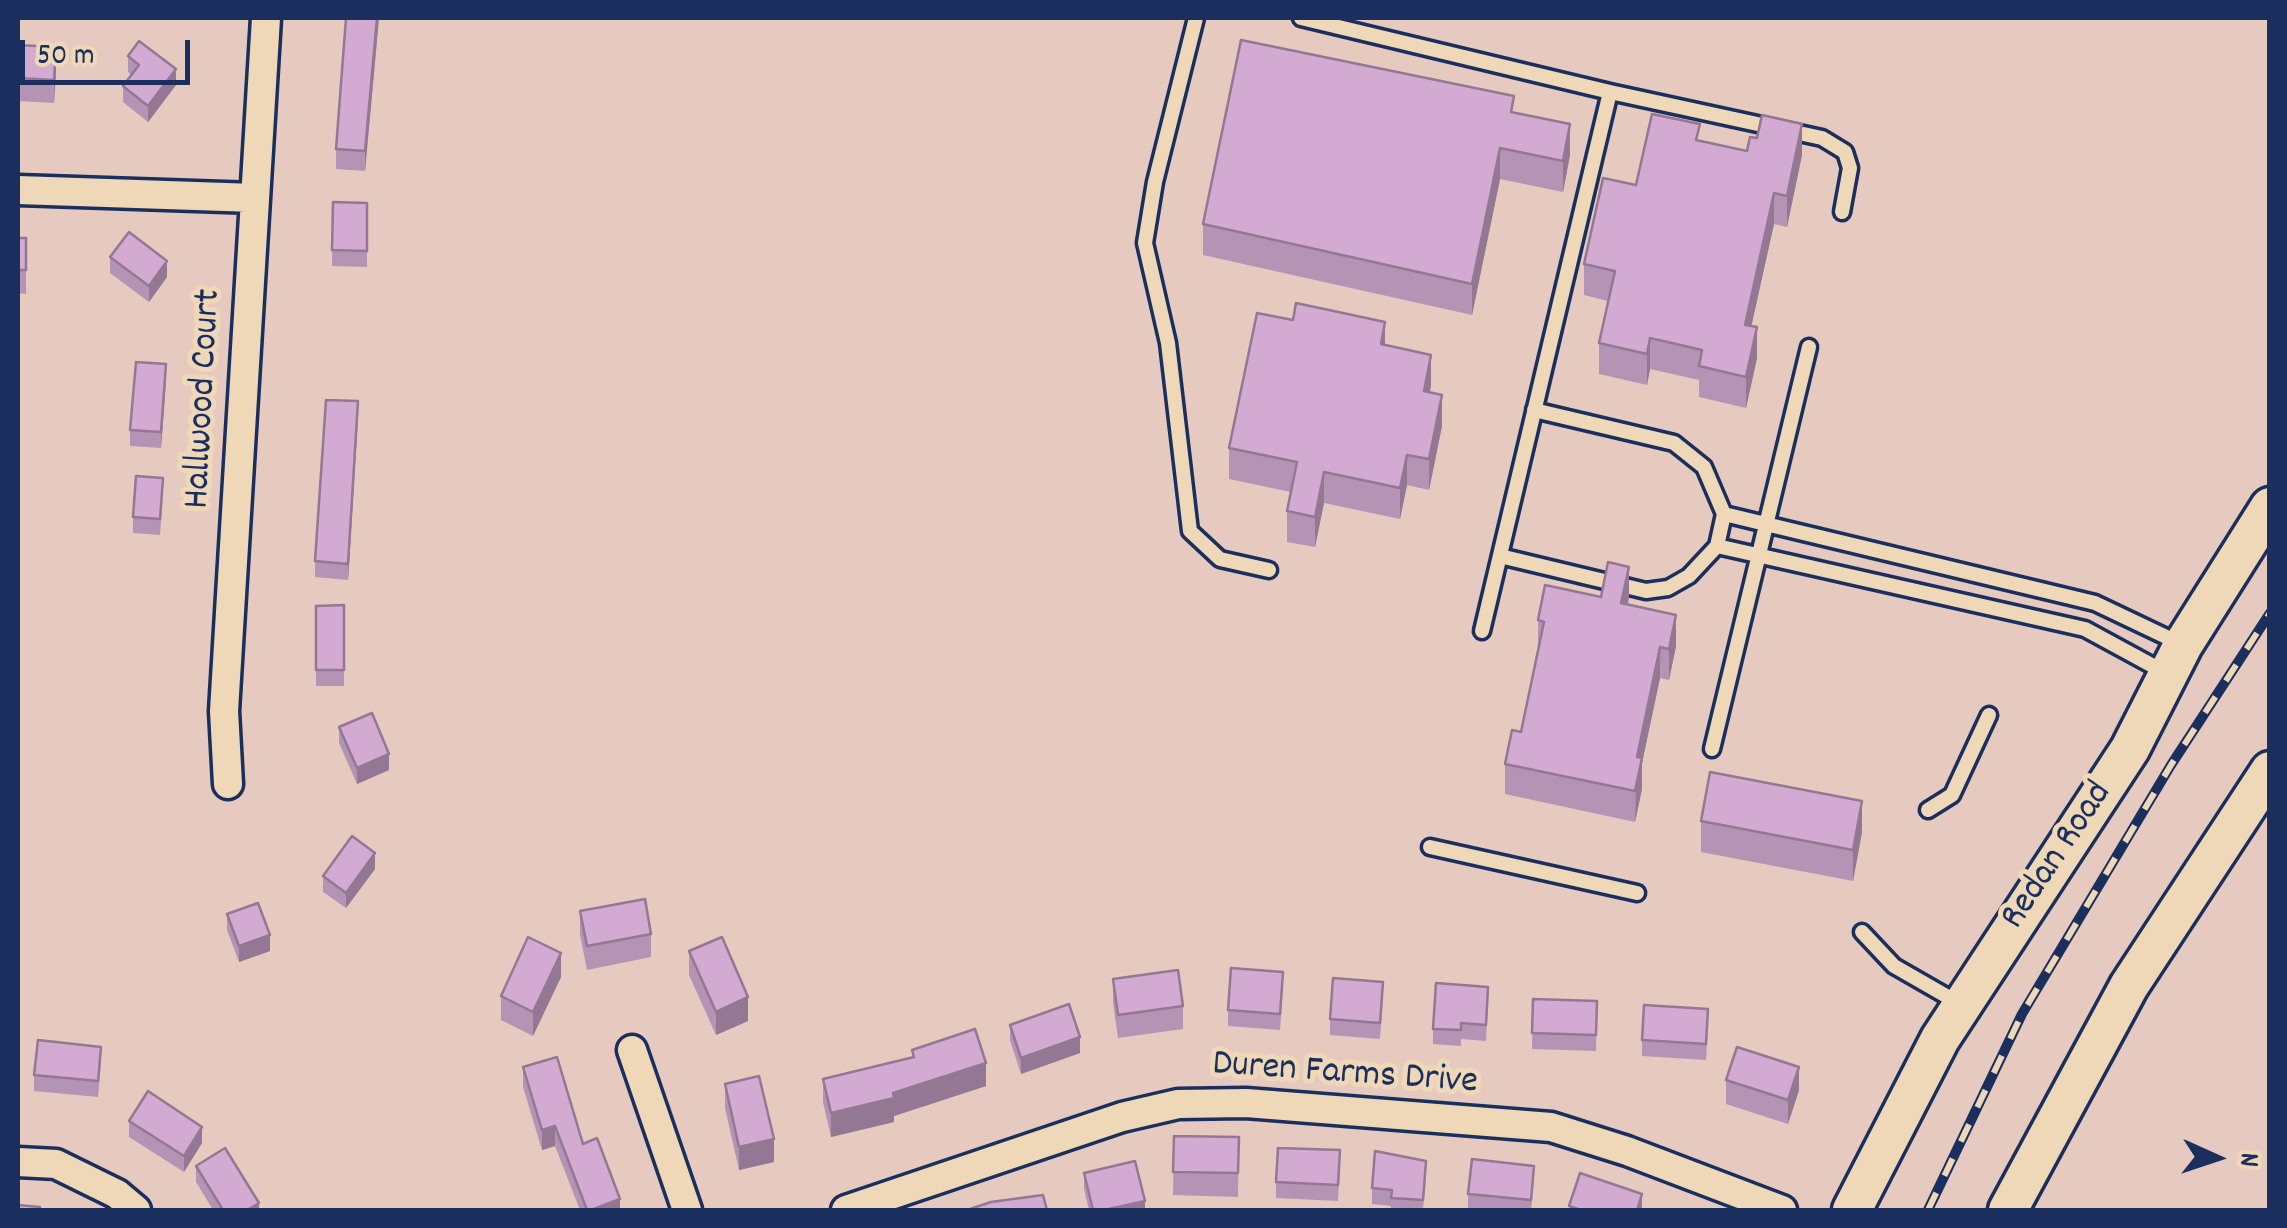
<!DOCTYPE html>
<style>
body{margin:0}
#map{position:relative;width:2287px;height:1228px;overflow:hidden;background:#e6cabf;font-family:Dekko,sans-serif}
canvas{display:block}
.frame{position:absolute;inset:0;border:20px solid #1b2f5e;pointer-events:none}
.north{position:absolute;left:2167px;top:1108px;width:100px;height:100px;-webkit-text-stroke:8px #eed8b7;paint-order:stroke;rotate:93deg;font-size:28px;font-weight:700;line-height:40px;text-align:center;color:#1b2f5e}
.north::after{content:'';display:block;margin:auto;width:35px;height:45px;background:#1b2f5e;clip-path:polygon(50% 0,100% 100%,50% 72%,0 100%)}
.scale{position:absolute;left:20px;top:40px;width:170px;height:45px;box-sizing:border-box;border:5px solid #1b2f5e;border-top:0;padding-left:12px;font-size:30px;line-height:35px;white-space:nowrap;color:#1b2f5e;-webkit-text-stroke:8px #eed8b7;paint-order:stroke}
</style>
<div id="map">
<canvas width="2287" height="1228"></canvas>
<div class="frame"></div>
<div class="north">N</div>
<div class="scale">50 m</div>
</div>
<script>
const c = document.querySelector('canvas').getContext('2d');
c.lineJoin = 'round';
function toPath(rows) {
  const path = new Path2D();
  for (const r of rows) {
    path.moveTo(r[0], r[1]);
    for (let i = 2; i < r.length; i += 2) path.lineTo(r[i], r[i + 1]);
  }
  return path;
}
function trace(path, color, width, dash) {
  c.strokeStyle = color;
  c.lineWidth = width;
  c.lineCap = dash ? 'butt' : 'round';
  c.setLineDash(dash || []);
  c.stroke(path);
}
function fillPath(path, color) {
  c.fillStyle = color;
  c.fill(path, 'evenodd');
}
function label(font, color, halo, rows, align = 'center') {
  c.font = font + ' Dekko,sans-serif';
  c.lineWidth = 10;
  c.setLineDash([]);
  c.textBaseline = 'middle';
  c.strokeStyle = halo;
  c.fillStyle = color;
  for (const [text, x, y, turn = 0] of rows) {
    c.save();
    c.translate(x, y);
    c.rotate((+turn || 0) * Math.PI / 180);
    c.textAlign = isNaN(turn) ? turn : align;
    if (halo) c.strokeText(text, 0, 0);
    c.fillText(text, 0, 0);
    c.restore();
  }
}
const lane = toPath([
 [1196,18,1155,182,1145,243,1168,343,1190,531,1220,559,1269,570],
 [1301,18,1610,92],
 [1534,410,1674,443,1704,467,1724,514,2095,603,2179,643],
 [1717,546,2085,629,2166,673],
 [1500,556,1646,591,1668,588,1689,576,1717,546,1724,514],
 [1482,631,1610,92,1822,138,1845,152,1850,168,1842,212],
 [1712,749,1809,347],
 [1928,810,1952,795,1989,715],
 [1430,847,1637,893],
 [1862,932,1894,966,1962,1005]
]);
const street = toPath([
 [18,190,255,198],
 [228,784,224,711,266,18],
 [632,1050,687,1210],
 [18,1162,56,1164,117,1194,136,1210],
 [846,1210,1122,1117,1178,1104,1246,1103,1551,1127,1627,1151,1782,1210]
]);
const secondary = toPath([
 [1852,1210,1940,1039,2130,749,2183,645,2270,507],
 [2008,1210,2129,986,2270,771]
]);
trace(lane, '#1b2f5e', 21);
trace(street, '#1b2f5e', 35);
trace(secondary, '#1b2f5e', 45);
trace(lane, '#eed8b7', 14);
trace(street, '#eed8b7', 28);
trace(secondary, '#eed8b7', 38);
const rail = toPath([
 [1928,1210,2022,1014,2171,765,2270,613]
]);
trace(rail, '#1b2f5e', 10);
trace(rail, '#eed8b7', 6, [19]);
fillPath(toPath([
 [346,18,379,18,365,171,336,169,336,149],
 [18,45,56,71,54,103,18,101],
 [128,56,176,85,148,122,123,102,123,86,131,75,128,72],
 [1514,112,1570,155,1563,192,1500,179,1472,315,1203,255,1203,224],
 [1700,140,1747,151,1802,155,1787,227,1774,224,1751,326,1757,358,1746,408,1699,397,1699,380,1650,369,1647,385,1599,374,1599,343,1608,301,1584,295,1584,264,1636,185],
 [333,202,367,203,367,267,332,266],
 [18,238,26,238,26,294,18,293],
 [110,257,167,277,149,302,110,273],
 [1385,345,1431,385,1430,393,1442,426,1429,490,1407,485,1400,519,1324,503,1315,547,1287,542,1287,511,1291,492,1229,479,1229,448],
 [166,380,161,448,130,446,130,430],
 [358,417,348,580,315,577,315,561],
 [163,494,160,535,133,533,133,517],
 [1601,597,1629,598,1627,605,1676,646,1669,680,1660,678,1642,763,1642,789,1635,822,1505,794,1505,764,1521,732,1538,650,1538,620],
 [344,605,344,686,316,686,316,606],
 [339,727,389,770,357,784,339,743],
 [1701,821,1862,832,1853,881,1701,852],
 [375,869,346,908,323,892,323,876],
 [580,911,651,934,651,957,587,970,580,935],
 [227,914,270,951,239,962,227,930],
 [689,951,748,1021,716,1035,689,975],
 [561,977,533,1036,501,1020,501,996],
 [1113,979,1183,1006,1183,1029,1118,1038,1113,1003],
 [1283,988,1280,1030,1228,1026,1228,1010],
 [1383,998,1380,1039,1330,1035,1330,1019],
 [1533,999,1597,1001,1596,1051,1532,1049],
 [1488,1003,1486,1041,1461,1039,1461,1046,1433,1044,1433,1029],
 [1010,1025,1080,1053,1021,1074,1010,1040],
 [1708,1025,1706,1060,1642,1056,1642,1040],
 [912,1050,986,1086,894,1116,894,1122,831,1137,823,1102,823,1079,912,1057],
 [101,1063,98,1097,34,1091,34,1075],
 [523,1067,583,1144,620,1210,580,1210,555,1146,542,1150,523,1087],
 [1726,1080,1799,1090,1788,1124,1726,1104],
 [725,1084,774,1162,739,1170,725,1108],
 [129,1121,202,1143,184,1172,129,1137],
 [1174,1136,1239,1137,1238,1197,1173,1195],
 [196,1166,259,1210,213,1210,196,1182],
 [1340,1166,1338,1201,1276,1198,1276,1182],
 [1084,1173,1145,1210,1089,1210,1084,1189],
 [1426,1177,1423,1210,1391,1210,1391,1206,1372,1204,1372,1188],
 [1534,1181,1531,1210,1468,1210,1468,1194]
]), '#b593b5');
fillPath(toPath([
 [377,18,379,18,365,171,365,151],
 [56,47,56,71,54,103,54,80],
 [176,69,176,85,148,122,148,106],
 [1570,124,1570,155,1563,192,1563,161],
 [1802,124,1802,155,1787,227,1787,196],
 [1500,148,1500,179,1472,315,1472,284],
 [1774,193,1774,224,1745,355,1745,325],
 [167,261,167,277,149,302,149,286],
 [1385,322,1385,353,1381,344],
 [1757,327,1757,358,1746,408,1746,377],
 [1650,338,1650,369,1647,385,1647,354],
 [1431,355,1431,385,1424,422,1424,391],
 [166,364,166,380,161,448,161,432],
 [1442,395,1442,426,1429,490,1429,459],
 [358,401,358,417,348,580,348,564],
 [1407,455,1407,485,1400,519,1400,488],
 [1324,472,1324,503,1315,547,1315,517],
 [1629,567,1629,598,1621,634,1621,603],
 [1676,615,1676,646,1669,680,1669,649],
 [1660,647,1660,678,1642,763,1642,789,1635,822,1637,757],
 [389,754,389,770,357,784,357,768],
 [1862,801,1862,832,1853,881,1853,850],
 [375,853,375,869,346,908,346,893],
 [270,935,270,951,239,962,239,946],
 [561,953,561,977,533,1036,533,1012],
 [748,997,748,1021,716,1035,716,1012],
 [1080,1037,1080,1053,1021,1074,1021,1058],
 [986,1063,986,1086,894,1116,894,1122,831,1137,831,1113],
 [1799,1067,1799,1090,1788,1124,1788,1100],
 [555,1126,555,1146,542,1150,542,1130],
 [202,1127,202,1143,184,1172,184,1156],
 [774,1139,774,1162,739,1170,739,1147],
 [1642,1194,1642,1210,1637,1210],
 [620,1199,620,1210,591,1210],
 [1145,1201,1145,1210,1104,1210],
 [259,1203,259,1210,247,1210]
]), '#947893');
const building = toPath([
 [346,18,377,18,365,151,336,149,346,18],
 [1241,40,1514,96,1511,112,1570,124,1563,161,1500,148,1472,284,1203,224,1241,40],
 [139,41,176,69,148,106,123,86,139,65,128,56,139,41],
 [18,45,56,47,54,80,18,78,18,45],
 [1652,114,1700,124,1696,140,1747,151,1750,137,1757,138,1762,115,1802,124,1787,196,1774,193,1745,325,1757,327,1746,377,1699,366,1702,350,1650,338,1647,354,1599,343,1615,271,1584,264,1603,178,1636,185,1652,114],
 [333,202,367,203,367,251,332,250,333,202],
 [129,232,167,261,149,286,110,257,129,232],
 [18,238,26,238,26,270,18,270,18,238],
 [1296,303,1385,322,1381,344,1431,355,1424,391,1442,395,1429,459,1407,455,1400,488,1324,472,1315,517,1287,511,1297,462,1229,448,1257,313,1293,320,1296,303],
 [136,362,166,364,161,432,130,430,136,362],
 [326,400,358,401,348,564,315,561,326,400],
 [136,476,163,478,160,519,133,517,136,476],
 [1608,562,1629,567,1621,603,1676,615,1669,649,1660,647,1637,757,1642,758,1635,791,1505,764,1512,730,1521,732,1544,622,1538,620,1545,585,1601,597,1608,562],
 [344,605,344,670,316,670,316,606,344,605],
 [372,713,389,754,357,768,339,727,372,713],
 [1710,772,1862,801,1853,850,1701,821,1710,772],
 [352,836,375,853,346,893,323,876,352,836],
 [645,899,651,934,587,946,580,911,645,899],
 [258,903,270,935,239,946,227,914,258,903],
 [528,937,561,953,533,1012,501,996,528,937],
 [722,937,748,997,716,1012,689,951,722,937],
 [1231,968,1283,972,1280,1014,1228,1010,1231,968],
 [1178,970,1183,1006,1118,1015,1113,979,1178,970],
 [1333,978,1383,982,1380,1023,1330,1019,1333,978],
 [1436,983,1488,987,1486,1025,1461,1023,1461,1030,1433,1029,1436,983],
 [1533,999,1597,1001,1596,1035,1532,1033,1533,999],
 [1069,1004,1080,1037,1021,1058,1010,1025,1069,1004],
 [1644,1005,1708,1009,1706,1044,1642,1040,1644,1005],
 [975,1029,986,1063,893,1093,894,1098,831,1113,823,1079,914,1057,912,1050,975,1029],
 [38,1040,101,1047,98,1081,34,1075,38,1040],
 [1737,1047,1799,1067,1788,1100,1726,1080,1737,1047],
 [557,1057,583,1144,597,1138,620,1199,591,1210,587,1210,555,1126,542,1130,523,1067,557,1057],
 [759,1076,774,1139,739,1147,725,1084,759,1076],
 [148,1091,202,1127,184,1156,129,1121,148,1091],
 [1174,1136,1239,1137,1238,1173,1173,1172,1174,1136],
 [225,1148,259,1203,247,1210,223,1210,196,1166,225,1148],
 [1278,1148,1340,1150,1338,1185,1276,1182,1278,1148],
 [1375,1151,1426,1161,1423,1200,1391,1198,1392,1190,1372,1188,1375,1151],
 [1472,1159,1534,1166,1531,1200,1468,1194,1472,1159],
 [1135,1161,1145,1201,1104,1210,1093,1210,1084,1173,1135,1161],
 [1580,1173,1642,1194,1637,1210,1581,1210,1569,1206,1580,1173],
 [1043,1195,1047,1210,967,1210,991,1202,1043,1195],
 [18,1205,40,1207,39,1210,18,1210,18,1205]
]);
fillPath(building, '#d3abd2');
trace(building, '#947893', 2.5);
label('38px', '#1b2f5e', '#eed8b7', [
 ["Hallwood Court",206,399,-87],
 ["Redan Road",2059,857,-56],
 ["Duren Farms Drive",1345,1076,4]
]);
</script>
